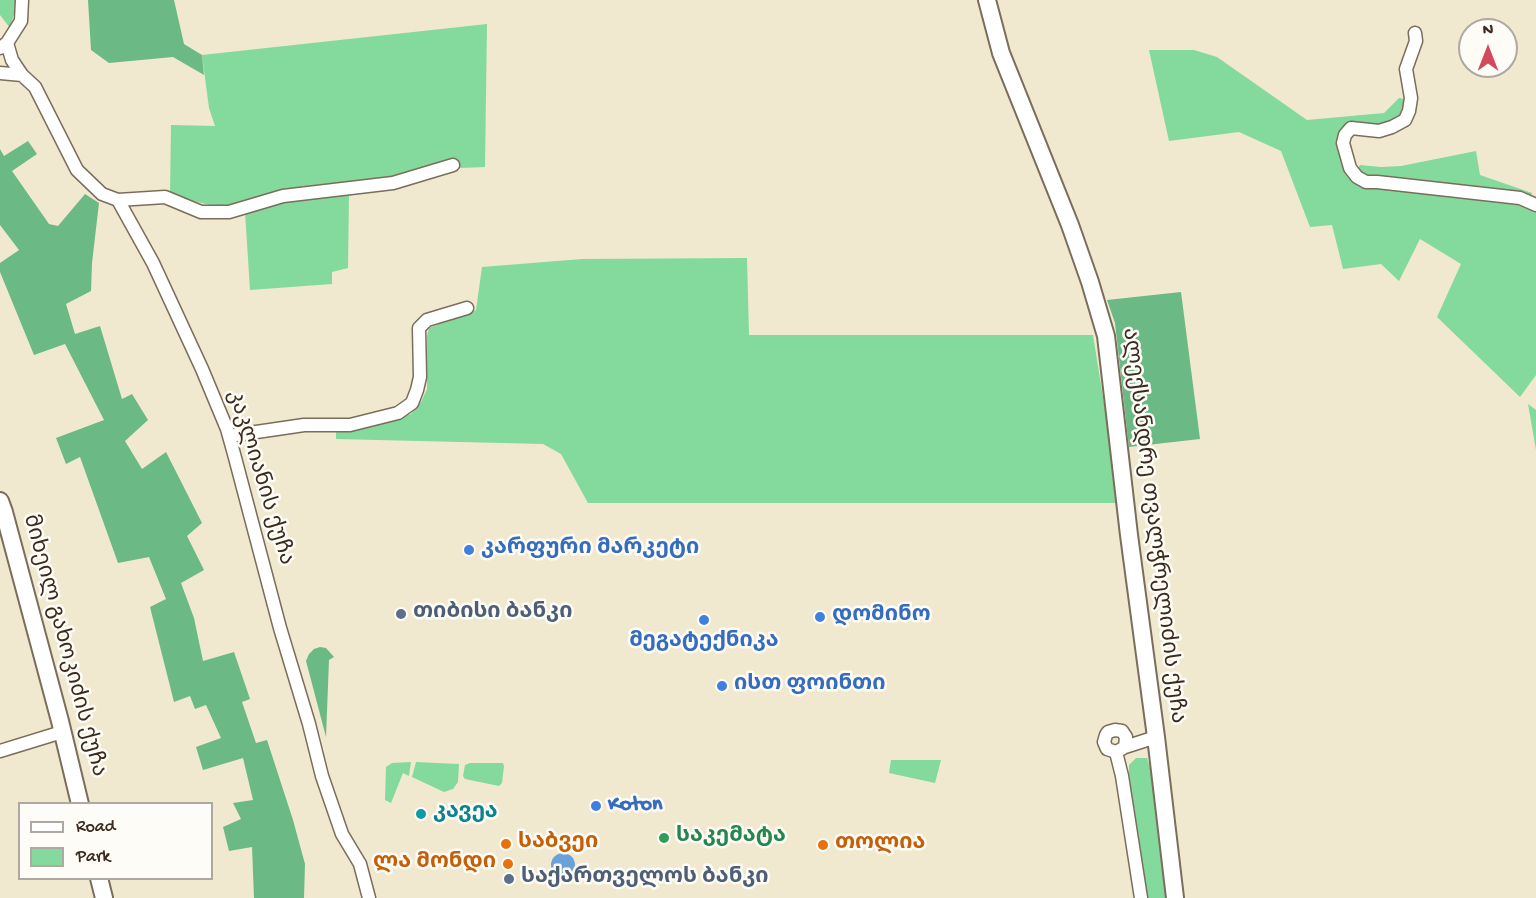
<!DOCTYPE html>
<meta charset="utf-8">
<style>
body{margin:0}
#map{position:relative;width:1536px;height:898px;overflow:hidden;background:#f0e9cf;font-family:"Gochi Hand",sans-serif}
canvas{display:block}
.legend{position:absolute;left:18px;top:802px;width:195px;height:78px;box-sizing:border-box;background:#fdfcf7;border:2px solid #afa8a0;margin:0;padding:8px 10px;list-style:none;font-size:18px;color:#3b2a1e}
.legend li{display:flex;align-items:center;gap:12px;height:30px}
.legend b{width:30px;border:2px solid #afa8a0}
.north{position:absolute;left:1458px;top:18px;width:60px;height:60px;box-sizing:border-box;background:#fdfcf7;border:2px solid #afa8a0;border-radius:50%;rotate:0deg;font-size:16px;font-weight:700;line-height:24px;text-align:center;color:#3b2a1e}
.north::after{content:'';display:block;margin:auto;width:21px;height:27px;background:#d1495b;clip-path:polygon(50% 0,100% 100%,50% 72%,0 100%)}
</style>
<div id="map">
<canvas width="1536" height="898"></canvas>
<ul class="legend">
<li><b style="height:8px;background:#fff"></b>Road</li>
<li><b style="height:16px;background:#84d99c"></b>Park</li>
</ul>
<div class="north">N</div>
</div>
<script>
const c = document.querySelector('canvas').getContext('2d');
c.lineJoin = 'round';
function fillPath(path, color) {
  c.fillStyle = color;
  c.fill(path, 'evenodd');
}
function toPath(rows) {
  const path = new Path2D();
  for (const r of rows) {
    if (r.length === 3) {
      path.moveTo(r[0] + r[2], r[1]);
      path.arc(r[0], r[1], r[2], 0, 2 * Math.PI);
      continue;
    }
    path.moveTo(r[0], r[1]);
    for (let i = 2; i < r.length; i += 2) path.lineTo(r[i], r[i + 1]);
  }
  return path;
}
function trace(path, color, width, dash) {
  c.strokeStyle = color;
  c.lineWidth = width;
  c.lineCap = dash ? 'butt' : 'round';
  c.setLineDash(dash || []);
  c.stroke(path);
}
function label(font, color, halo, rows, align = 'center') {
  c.font = font + ' "Gochi Hand","Noto Sans Georgian",sans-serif';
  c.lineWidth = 5;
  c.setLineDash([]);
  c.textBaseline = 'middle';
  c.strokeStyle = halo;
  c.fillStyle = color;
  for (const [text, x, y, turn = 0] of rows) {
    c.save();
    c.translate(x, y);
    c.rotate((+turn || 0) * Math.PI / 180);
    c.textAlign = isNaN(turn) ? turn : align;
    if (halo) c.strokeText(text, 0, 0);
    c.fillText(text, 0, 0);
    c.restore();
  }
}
fillPath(toPath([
 [0,0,15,0,14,14,10,28,0,15],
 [487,24,485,167,459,168,457,160,390,179,218,207,189,200,170,194,171,125,215,126,209,108,202,55],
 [1149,50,1194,50,1217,57,1307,120,1384,113,1399,98,1405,99,1406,109,1402,117,1394,123,1342,134,1356,181,1514,201,1536,210,1536,375,1520,397,1437,317,1461,264,1420,239,1399,281,1381,264,1343,269,1332,225,1310,227,1281,151,1239,132,1169,141],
 [1476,151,1480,175,1532,193,1531,196,1513,193,1367,178,1356,172,1360,165,1381,167,1401,166],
 [349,193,348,268,332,272,332,284,250,290,245,212,282,200],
 [747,258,749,335,1093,335,1120,503,588,503,561,454,543,444,336,439,336,428,353,430,411,414,421,402,427,389,427,336,429,328,476,310,482,267,582,259],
 [1528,404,1536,410,1536,450],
 [1136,758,1147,758,1151,771,1166,898,1148,898,1129,775,1129,765],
 [891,760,941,760,935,783,889,773],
 [411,762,409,776,403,773,391,803,385,800,386,767,392,763],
 [416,762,459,764,458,782,453,789,444,792,412,777],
 [470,763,503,763,504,766,502,783,499,786,465,779,463,776,465,765]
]), '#84d99c');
fillPath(toPath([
 [88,0,174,0,184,44,202,55,204,75,173,57,109,63,91,50],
 [28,141,37,154,12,171,49,224,58,226,85,194,99,203,92,263,91,291,66,304,75,334,100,326,122,399,132,394,148,420,125,441,142,469,166,452,202,523,187,536,204,570,181,583,194,618,203,661,234,652,250,699,242,702,256,743,267,740,293,820,305,864,304,898,254,898,252,847,229,851,223,827,241,819,233,803,253,800,243,758,203,770,196,747,221,738,206,705,195,709,190,696,174,702,150,607,166,599,149,557,118,563,80,457,66,464,56,438,104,420,65,344,34,355,0,272,0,263,19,250,0,225,0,149,4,156],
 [1181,292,1200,439,1129,447,1115,323,1107,300],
 [320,647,326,648,334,657,329,660,326,737,306,661,309,654,314,649]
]), '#6bb984');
fillPath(toPath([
 [563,865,12]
]), '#69a1d8');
const street = toPath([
 [1415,33,1416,41,1406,69,1411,98,1409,111,1405,120,1392,127,1379,131,1351,128,1345,135,1343,143,1350,168,1357,177,1366,182,1377,182,1520,198,1536,205],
 [7,43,12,60,22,75,35,87,77,170,102,194,118,200,153,263,202,369,227,429,234,454,280,628,309,724,322,776,342,834,360,864,369,898],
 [0,48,7,43,21,21,22,0],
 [0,73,22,75],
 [118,200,165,197,201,212,229,212,283,196,393,183,453,165],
 [229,436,304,425,350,425,398,413,412,403,417,390,420,377,419,328,427,320,467,308],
 [1125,747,1126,737,1122,731,1115,730,1108,732,1106,735,1104,742,1107,749,1116,752,1125,747,1156,737],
 [0,751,62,732],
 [1116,752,1122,776,1141,898]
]);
const secondary = toPath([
 [987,0,1001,53,1070,225,1090,282,1106,336,1129,535,1156,737,1175,898],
 [0,501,4,512,60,721,80,804],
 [99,878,104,898]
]);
trace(street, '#7a6d5c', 15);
trace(secondary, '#7a6d5c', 20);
trace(street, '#fff', 12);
trace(secondary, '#fff', 16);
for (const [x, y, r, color] of [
 [469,550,6,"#3f7fe0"],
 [401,614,6,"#5c6f8a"],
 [820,617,6,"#3f7fe0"],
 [704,620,6,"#3f7fe0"],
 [722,686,6,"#3f7fe0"],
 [596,806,6,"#3f7fe0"],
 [421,814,6,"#0f9aa8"],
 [664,838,6,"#2e9e5b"],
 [506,844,6,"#e8710a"],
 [823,845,6,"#e8710a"],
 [508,864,6,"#e8710a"],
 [509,879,6,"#5c6f8a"]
]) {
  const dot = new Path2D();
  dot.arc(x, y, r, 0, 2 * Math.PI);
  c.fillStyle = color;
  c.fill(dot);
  trace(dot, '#fdfcf7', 2);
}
label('22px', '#3b2a1e', '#fdfcf7', [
 ["კაკლიანის ქუჩა",259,478,73],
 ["ალექსანდრე თვალჭრელიძის ქუჩა",1152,526,83],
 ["მიხეილ გახოკიძის ქუჩა",63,646,75]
]);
label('bold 22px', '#366cbe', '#fdfcf7', [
 ["კარფური მარკეტი",481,550],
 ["დომინო",832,617],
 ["მეგატექნიკა",704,643,"center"],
 ["ისთ ფოინთი",734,686],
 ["Koton",608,806]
], 'left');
label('bold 22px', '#4e5e75', '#fdfcf7', [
 ["თიბისი ბანკი",413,614],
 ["საქართველოს ბანკი",521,879]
], 'left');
label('bold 22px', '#0d838f', '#fdfcf7', [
 ["კავეა",433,814]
], 'left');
label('bold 22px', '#27864d', '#fdfcf7', [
 ["საკემატა",676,838]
], 'left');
label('bold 22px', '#c56008', '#fdfcf7', [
 ["საბვეი",518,844],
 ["თოლია",835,845],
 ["ლა მონდი",496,864,"right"]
], 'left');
</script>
